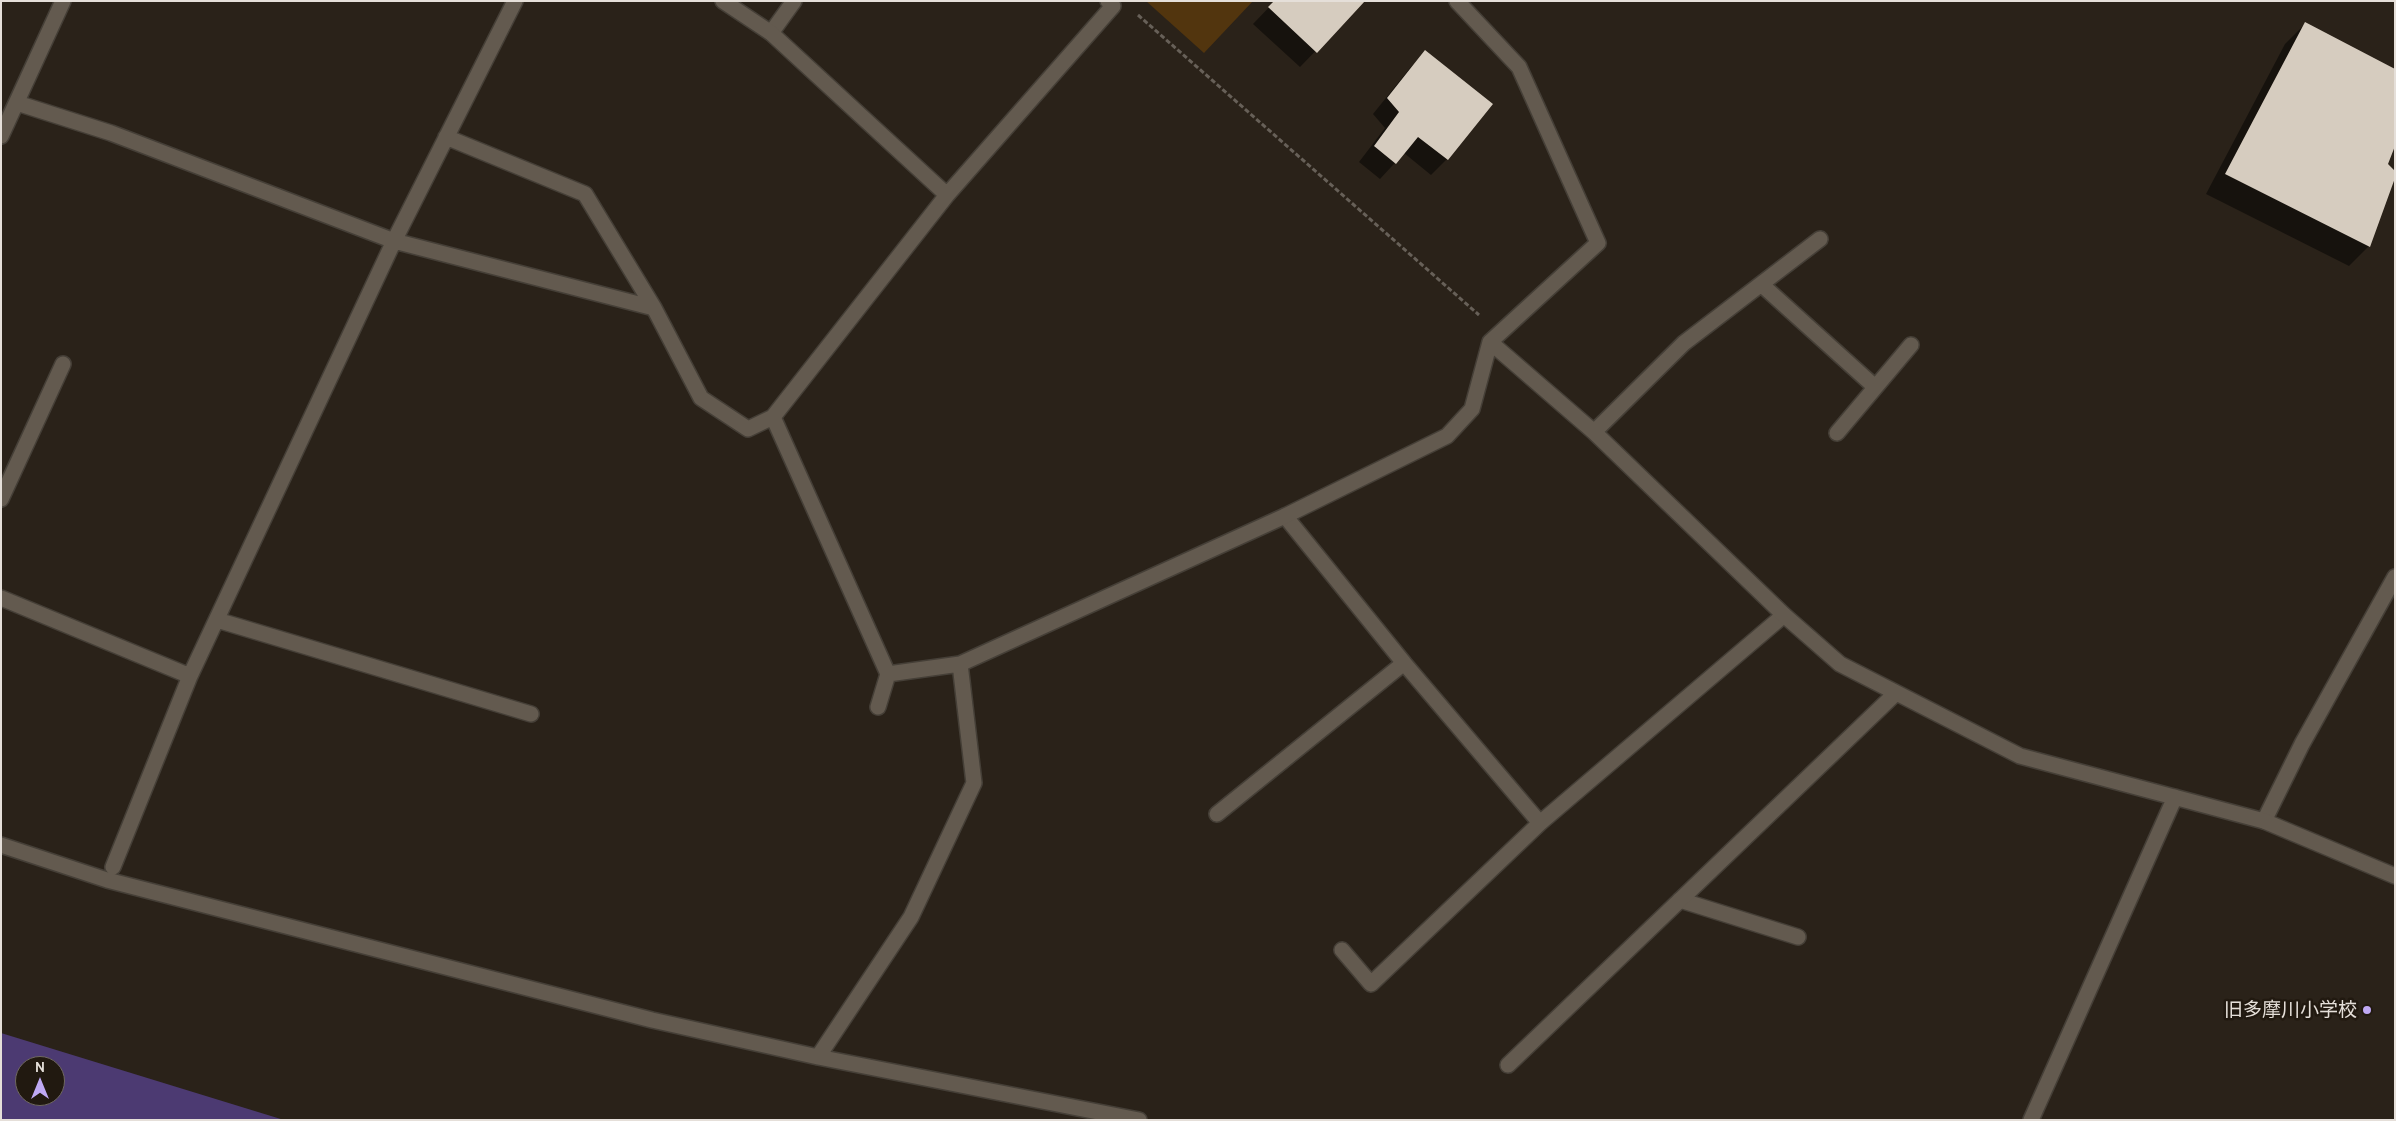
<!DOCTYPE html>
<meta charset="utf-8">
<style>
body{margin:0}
#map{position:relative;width:2396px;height:1121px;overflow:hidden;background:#2a2219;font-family:Cabin,sans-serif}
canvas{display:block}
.frame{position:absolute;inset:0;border:2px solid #e5dfd9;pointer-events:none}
.north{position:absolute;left:15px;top:1056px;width:50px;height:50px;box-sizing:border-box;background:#211910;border:1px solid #6f6860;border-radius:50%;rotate:0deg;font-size:14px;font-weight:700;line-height:20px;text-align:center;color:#e5dfd9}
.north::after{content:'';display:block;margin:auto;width:18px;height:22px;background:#bfa9f4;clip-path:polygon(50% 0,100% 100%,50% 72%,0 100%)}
</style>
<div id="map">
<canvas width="2396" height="1121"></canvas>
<div class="frame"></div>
<div class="north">N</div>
</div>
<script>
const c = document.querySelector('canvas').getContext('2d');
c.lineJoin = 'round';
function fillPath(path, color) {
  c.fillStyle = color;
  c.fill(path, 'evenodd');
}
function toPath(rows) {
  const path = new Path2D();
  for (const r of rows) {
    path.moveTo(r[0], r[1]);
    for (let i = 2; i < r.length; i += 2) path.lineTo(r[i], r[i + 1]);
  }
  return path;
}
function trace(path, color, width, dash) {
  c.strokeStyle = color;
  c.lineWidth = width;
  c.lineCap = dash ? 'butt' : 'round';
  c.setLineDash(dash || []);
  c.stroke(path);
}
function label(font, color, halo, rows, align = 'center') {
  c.font = font + ' Cabin,"Noto Sans JP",sans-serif';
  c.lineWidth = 5;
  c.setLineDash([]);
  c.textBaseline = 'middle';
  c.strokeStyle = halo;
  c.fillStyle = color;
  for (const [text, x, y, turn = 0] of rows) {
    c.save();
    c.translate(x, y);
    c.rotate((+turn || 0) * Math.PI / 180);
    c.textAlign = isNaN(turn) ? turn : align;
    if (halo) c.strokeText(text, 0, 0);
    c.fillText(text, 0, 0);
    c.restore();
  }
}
fillPath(toPath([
 [1146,1,1253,1,1204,53]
]), '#52350e');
fillPath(toPath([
 [1,1033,284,1120,1,1120],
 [25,1066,55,1066,55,1096,25,1096]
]), '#4c3a72');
fillPath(toPath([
 [1275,1,1364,1,1300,67,1253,24],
 [2305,24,2386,165,2369,246,2349,266,2206,194,2285,44],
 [1426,52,1447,159,1431,175,1404,153,1380,179,1359,162,1385,128,1373,114,1410,68]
]), '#0007');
fillPath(toPath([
 [1274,1,1365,1,1317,53,1268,7],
 [2305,22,2395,69,2395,146,2388,164,2395,171,2395,178,2370,247,2225,174],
 [1425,50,1493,104,1448,160,1418,137,1396,164,1374,146,1399,112,1387,98]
]), '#d6ccbf');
const lane = toPath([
 [771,33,794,1],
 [1285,516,1404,663,1540,823,1784,615],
 [1217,814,1404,663],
 [2264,821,2302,744,2395,577],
 [1680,900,1798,937],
 [1342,950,1371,984,1540,823]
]);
const street = toPath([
 [1457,1,1519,67,1598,243,1490,342],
 [17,103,111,133,394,241,654,308],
 [1,136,63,1],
 [446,137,585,194,654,308,701,398,748,429,773,417,947,195,771,33,723,1],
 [947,195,1113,6,1108,1],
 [1761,284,1875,387],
 [773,417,888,674,878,707],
 [1594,432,1684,343,1820,239],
 [1837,433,1911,345],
 [1,499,63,364],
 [1,598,190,676],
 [217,620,531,714],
 [888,674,960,664,1285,516,1447,436,1472,409,1490,342,1594,432,1784,615,1840,664,2020,756,2264,821,2395,876],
 [1,845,107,880,652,1020,818,1057,1139,1120],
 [113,867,190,676,394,241,515,1],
 [818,1057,911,917,974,783,960,664],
 [1508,1065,1896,693],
 [2031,1120,2175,797]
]);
trace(lane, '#453f37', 18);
trace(street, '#453f37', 18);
trace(toPath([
 [1138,15,1479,315]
]), '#676058', 3, [5, 2.5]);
trace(lane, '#635a4f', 15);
trace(street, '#635a4f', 15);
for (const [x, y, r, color] of [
 [2367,1010,5,"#bfa9f4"]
]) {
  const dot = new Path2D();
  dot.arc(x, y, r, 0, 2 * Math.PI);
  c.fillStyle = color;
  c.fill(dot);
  trace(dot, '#211910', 2);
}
label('19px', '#e5dfd9', '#211910', [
 ["旧多摩川小学校",2357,1010]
], 'right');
</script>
